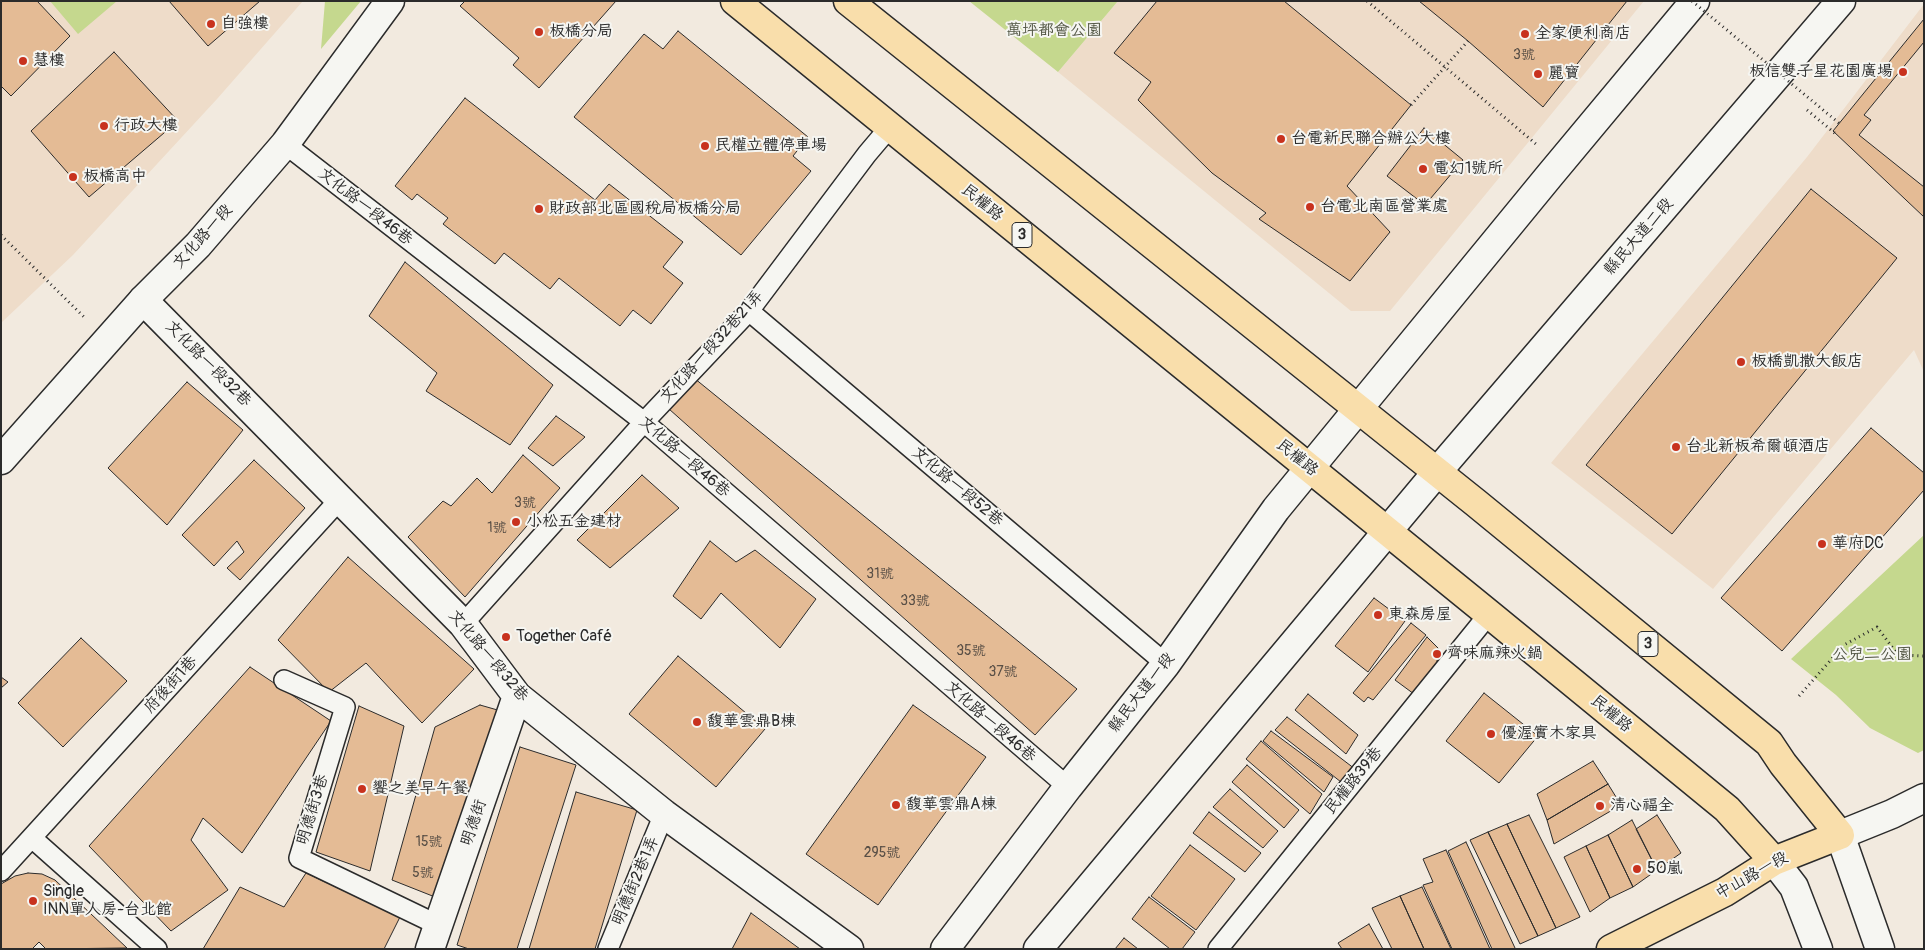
<!DOCTYPE html>
<meta charset="utf-8">
<style>
body{margin:0}
#map{position:relative;width:1925px;height:950px;overflow:hidden;background:#f2eadf;font-family:Pangolin,sans-serif}
canvas{display:block}
.frame{position:absolute;inset:0;border:2px solid #2b2b2b;pointer-events:none}
</style>
<div id="map">
<canvas width="1925" height="950"></canvas>
<div class="frame"></div>
</div>
<script>
const c = document.querySelector('canvas').getContext('2d');
c.lineJoin = 'round';
function fillPath(path, color) {
  c.fillStyle = color;
  c.fill(path, 'evenodd');
}
function toPath(rows) {
  const path = new Path2D();
  for (const r of rows) {
    path.moveTo(r[0], r[1]);
    for (let i = 2; i < r.length; i += 2) path.lineTo(r[i], r[i + 1]);
  }
  return path;
}
function trace(path, color, width, dash) {
  c.strokeStyle = color;
  c.lineWidth = width;
  c.lineCap = dash ? 'butt' : 'round';
  c.setLineDash(dash || []);
  c.stroke(path);
}
function label(font, color, halo, rows, align = 'center') {
  c.font = font + ' Pangolin,"LXGW WenKai TC",sans-serif';
  c.lineWidth = 4;
  c.setLineDash([]);
  c.textBaseline = 'middle';
  c.strokeStyle = halo;
  c.fillStyle = color;
  for (const [text, x, y, turn = 0] of rows) {
    c.save();
    c.translate(x, y);
    c.rotate((+turn || 0) * Math.PI / 180);
    c.textAlign = isNaN(turn) ? turn : align;
    if (halo) c.strokeText(text, 0, 0);
    c.fillText(text, 0, 0);
    c.restore();
  }
}
fillPath(toPath([
 [1,1,303,1,217,99,73,255,1,323],
 [1118,1,1644,1,1390,311,1351,311,1058,72],
 [1924,4,1924,372,1914,350,1713,589,1551,463,1807,157]
]), '#eedcc9');
fillPath(toPath([
 [50,1,117,1,78,34],
 [325,1,361,1,321,49],
 [969,1,1118,1,1058,72],
 [1924,535,1924,750,1918,753,1870,728,1836,695,1791,659]
]), '#c5d88e');
const building = toPath([
 [1,1,37,1,70,36,11,96,1,86,1,1],
 [169,1,260,1,208,46,169,1],
 [465,1,616,1,539,88,513,65,519,58,460,6,465,1],
 [1157,1,1284,1,1411,105,1347,186,1390,232,1350,281,1259,219,1266,213,1212,173,1138,100,1151,82,1114,53,1157,1],
 [1419,1,1627,1,1543,107,1468,41,1419,1],
 [1924,19,1924,217,1833,131,1924,19],
 [678,31,808,137,793,156,811,171,741,255,574,117,644,34,663,49,678,31],
 [1924,42,1924,187,1859,135,1871,120,1864,115,1924,42],
 [114,52,178,121,89,197,31,131,114,52],
 [465,98,595,200,609,184,683,242,663,267,683,283,651,324,633,310,620,326,559,278,550,289,504,253,495,264,443,224,448,218,417,194,412,200,395,186,465,98],
 [1424,128,1463,160,1425,205,1387,176,1424,128],
 [1811,189,1897,258,1672,534,1586,465,1811,189],
 [405,262,553,385,510,445,426,391,437,373,369,316,405,262],
 [694,378,1077,689,1035,735,669,409,694,378],
 [187,382,243,430,167,525,108,468,187,382],
 [556,416,585,437,553,466,528,448,556,416],
 [1871,428,1924,473,1924,490,1782,651,1721,598,1871,428],
 [523,455,560,488,465,597,408,537,443,501,451,506,477,478,492,493,523,455],
 [254,460,305,508,240,580,227,568,244,552,237,541,214,566,182,535,254,460],
 [642,475,679,508,610,568,577,540,642,475],
 [710,541,736,562,755,550,816,599,780,648,721,593,701,619,673,596,710,541],
 [348,557,474,669,422,723,366,663,329,692,278,640,348,557],
 [1374,598,1405,621,1368,672,1335,646,1374,598],
 [1411,623,1426,635,1373,700,1368,697,1364,702,1353,693,1411,623],
 [1427,637,1438,648,1437,662,1414,694,1395,680,1427,637],
 [81,638,127,681,63,747,18,703,81,638],
 [678,656,765,729,716,787,629,714,678,656],
 [250,667,331,721,242,853,203,818,191,840,228,890,171,931,89,846,250,667],
 [1,677,8,682,1,688,1,677],
 [1484,693,1538,736,1499,783,1446,741,1484,693],
 [1308,694,1358,735,1346,754,1295,710,1308,694],
 [480,705,501,711,435,897,392,880,435,727,480,705],
 [913,705,986,757,878,905,806,854,913,705],
 [359,706,404,726,370,871,316,852,359,706],
 [1287,717,1355,769,1341,782,1275,730,1287,717],
 [1271,731,1333,777,1324,792,1263,741,1271,731],
 [1261,741,1322,794,1310,814,1246,759,1261,741],
 [520,747,576,765,517,949,469,949,457,945,520,747],
 [1593,761,1608,784,1547,820,1537,794,1593,761],
 [1247,765,1299,810,1284,828,1232,782,1247,765],
 [1608,784,1621,805,1554,844,1547,820,1608,784],
 [1230,789,1278,831,1263,848,1213,807,1230,789],
 [576,792,637,810,595,949,529,949,576,792],
 [1209,812,1261,853,1245,872,1193,833,1209,812],
 [1529,815,1580,917,1556,928,1507,824,1529,815],
 [1657,815,1681,853,1657,870,1636,829,1657,815],
 [1632,820,1657,870,1633,887,1608,835,1632,820],
 [1507,824,1556,928,1538,936,1488,832,1507,824],
 [1488,832,1538,936,1520,944,1470,840,1488,832],
 [1608,835,1633,887,1610,898,1586,846,1608,835],
 [1466,842,1515,948,1515,949,1492,949,1448,851,1466,842],
 [1190,845,1235,879,1196,930,1151,896,1190,845],
 [1586,846,1610,898,1590,912,1564,857,1586,846],
 [1446,850,1490,949,1452,949,1423,885,1433,882,1423,859,1446,850],
 [28,873,42,874,55,880,127,948,46,949,39,942,32,949,1,949,1,884,15,876,28,873],
 [306,873,400,917,384,949,203,949,240,887,284,907,306,873],
 [1422,887,1451,949,1424,949,1400,896,1422,887],
 [1400,896,1424,949,1392,949,1372,908,1400,896],
 [1149,897,1195,932,1182,949,1170,949,1132,919,1149,897],
 [751,913,800,949,732,949,751,913],
 [1369,924,1383,949,1342,949,1338,943,1369,924],
 [1124,938,1138,949,1115,949,1124,938]
]);
fillPath(building, '#e4bb95');
trace(building, '#2b2b2b', 1);
const lane = toPath([
 [285,144,644,422,1068,787],
 [749,311,1166,664],
 [463,624,644,422,749,311,867,154,889,128],
 [284,680,345,707,299,858,438,925],
 [32,838,157,949],
 [1,871,341,498],
 [608,949,664,814],
 [1218,949,1489,614]
]);
const street = toPath([
 [143,300,463,624,517,696,664,814,849,949],
 [430,949,517,696]
]);
const secondary = toPath([
 [1,460,143,300,198,245,285,144,390,1],
 [1774,861,1794,887,1818,949],
 [945,949,1068,787,1166,664,1276,509,1550,175,1695,1],
 [1038,949,1437,472,1841,1],
 [1880,949,1840,835,1892,814,1924,798]
]);
const primary = toPath([
 [735,1,1489,614,1727,809,1774,861],
 [848,1,1476,503,1769,743,1783,764,1840,835,1774,861,1725,892,1611,949]
]);
trace(lane, '#2b2b2b', 22);
trace(street, '#2b2b2b', 31);
trace(secondary, '#2b2b2b', 31);
trace(primary, '#2b2b2b', 31);
trace(toPath([
 [1367,1,1536,144],
 [1807,110,1837,135],
 [1,235,85,318],
 [1799,696,1844,645,1877,627,1898,655,1924,656]
]), '#2b2b2b', 3, [1, 4]);
trace(lane, '#f6f6f2', 19);
trace(street, '#f6f6f2', 28);
trace(secondary, '#f6f6f2', 28);
trace(primary, '#f9deab', 28);
trace(toPath([
 [1692,1,1840,124],
 [1411,105,1468,41]
]), '#2b2b2b', 3, [1, 4]);
for (const [x, y, r, color] of [
 [211,24,5,"#c8321e"],
 [539,32,5,"#c8321e"],
 [1525,34,5,"#c8321e"],
 [23,61,5,"#c8321e"],
 [1903,72,5,"#c8321e"],
 [1538,74,5,"#c8321e"],
 [104,126,5,"#c8321e"],
 [1281,139,5,"#c8321e"],
 [705,146,5,"#c8321e"],
 [1423,169,5,"#c8321e"],
 [73,177,5,"#c8321e"],
 [1310,207,5,"#c8321e"],
 [539,209,5,"#c8321e"],
 [1741,362,5,"#c8321e"],
 [1676,447,5,"#c8321e"],
 [516,522,5,"#c8321e"],
 [1822,544,5,"#c8321e"],
 [1378,615,5,"#c8321e"],
 [506,637,5,"#c8321e"],
 [1437,654,5,"#c8321e"],
 [697,722,5,"#c8321e"],
 [1491,734,5,"#c8321e"],
 [362,789,5,"#c8321e"],
 [896,805,5,"#c8321e"],
 [1600,806,5,"#c8321e"],
 [1637,869,5,"#c8321e"],
 [33,901,5,"#c8321e"]
]) {
  const dot = new Path2D();
  dot.arc(x, y, r, 0, 2 * Math.PI);
  c.fillStyle = color;
  c.fill(dot);
  trace(dot, '#f6f6f2', 2);
}
label('14px', '#594f46', null, [
 ["3號",1524,55],
 ["3號",525,503],
 ["1號",497,528],
 ["31號",880,574],
 ["33號",915,601],
 ["35號",971,651],
 ["37號",1003,672],
 ["15號",429,842],
 ["295號",882,853],
 ["5號",423,873]
]);
for (const [x, y, w] of [
 [1022,235,20],
 [1648,644,20]
]) {
  const box = new Path2D();
  box.roundRect(x - w / 2, y - 12.5, w, 25, 4);
  c.fillStyle = '#f6f6f2';
  c.fill(box);
  trace(box, '#2b2b2b', 1);
}
label('bold 15px', '#2b2b2b', null, [
 ["3",1022,235],
 ["3",1648,644]
]);
label('16px', '#2b2b2b', '#f6f6f2', [
 ["自強樓",221,24],
 ["板橋分局",549,32],
 ["全家便利商店",1535,34],
 ["慧樓",33,61],
 ["板信雙子星花園廣場",1893,72,"right"],
 ["麗寶",1548,74],
 ["行政大樓",114,126],
 ["台電新民聯合辦公大樓",1291,139],
 ["民權立體停車場",715,146],
 ["電幻1號所",1433,169],
 ["板橋高中",83,177],
 ["台電北南區營業處",1320,207],
 ["財政部北區國稅局板橋分局",549,209],
 ["板橋凱撒大飯店",1751,362],
 ["台北新板希爾頓酒店",1686,447],
 ["小松五金建材",526,522],
 ["華府DC",1832,544],
 ["東森房屋",1388,615],
 ["Together Café",516,637],
 ["齊味麻辣火鍋",1447,654],
 ["馥華雲鼎B棟",707,722],
 ["優渥實木家具",1501,734],
 ["饗之美早午餐",372,789],
 ["馥華雲鼎A棟",906,805],
 ["清心福全",1610,806],
 ["50嵐",1647,869],
 ["Single",43,892],
 ["INN單人房-台北館",43,910]
], 'left');
label('16px', '#525644', '#f6f6f2', [
 ["萬坪都會公園",1054,31],
 ["公兒二公園",1872,655]
]);
label('16px', '#2b2b2b', '#f6f6f2', [
 ["民權路",982,203,39],
 ["文化路一段46巷",365,207,38],
 ["文化路一段",203,237,-48],
 ["縣民大道二段",1639,237,-49],
 ["文化路一段32巷21弄",712,347,-48],
 ["文化路一段32巷",208,364,45],
 ["文化路一段46巷",684,457,41],
 ["民權路",1297,458,39],
 ["文化路一段52巷",957,487,40],
 ["文化路一段32巷",488,656,50],
 ["府後街1巷",171,685,-48],
 ["縣民大道一段",1142,693,-52],
 ["民權路",1611,714,40],
 ["文化路一段46巷",990,722,41],
 ["民權路39巷",1354,781,-51],
 ["明德街3巷",313,810,-73],
 ["明德街",474,823,-71],
 ["中山路一段",1752,876,-29],
 ["明德街2巷1弄",636,881,-67]
]);
</script>
